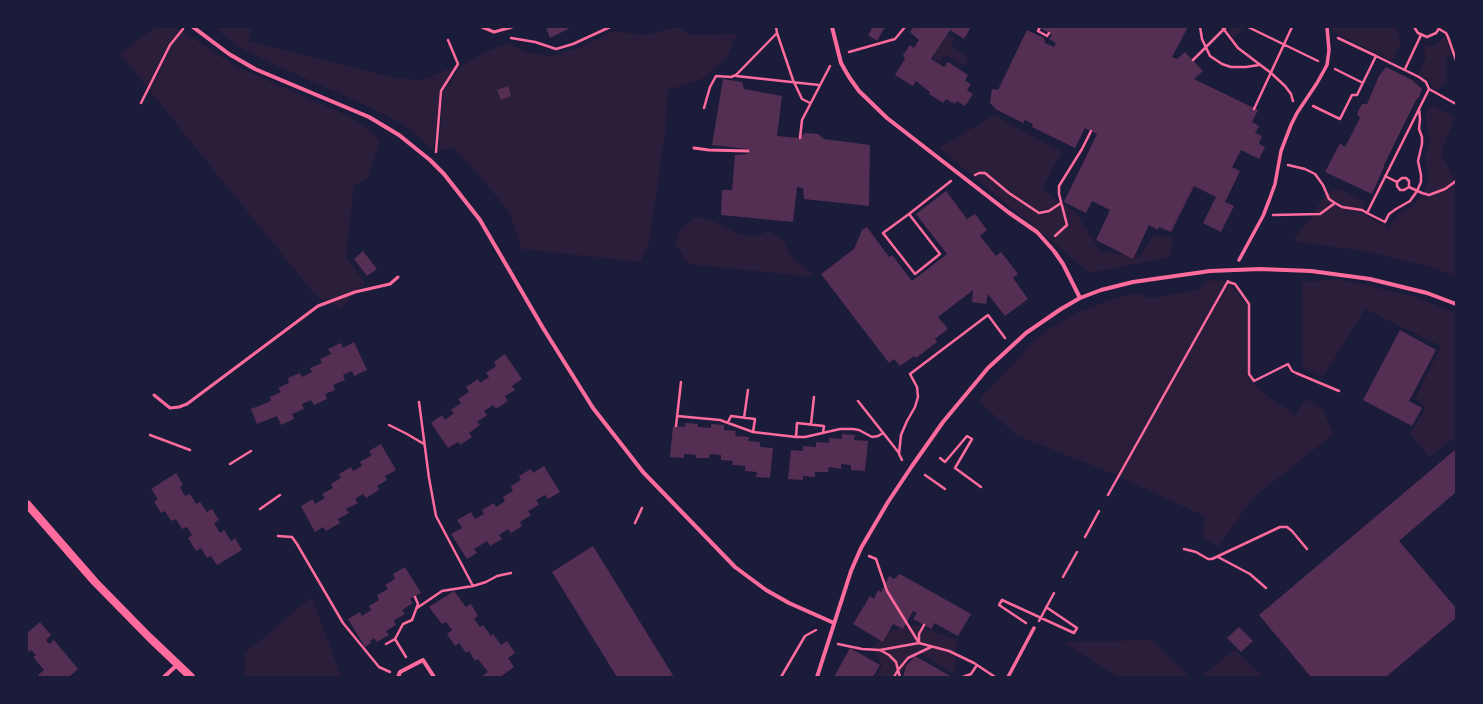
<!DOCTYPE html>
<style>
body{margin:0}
#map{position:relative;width:1483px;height:704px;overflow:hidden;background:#1b1b3a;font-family:Mulish,sans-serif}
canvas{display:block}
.frame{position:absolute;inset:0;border:28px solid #1b1b3a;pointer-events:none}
</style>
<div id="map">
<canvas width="1483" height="704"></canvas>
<div class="frame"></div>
</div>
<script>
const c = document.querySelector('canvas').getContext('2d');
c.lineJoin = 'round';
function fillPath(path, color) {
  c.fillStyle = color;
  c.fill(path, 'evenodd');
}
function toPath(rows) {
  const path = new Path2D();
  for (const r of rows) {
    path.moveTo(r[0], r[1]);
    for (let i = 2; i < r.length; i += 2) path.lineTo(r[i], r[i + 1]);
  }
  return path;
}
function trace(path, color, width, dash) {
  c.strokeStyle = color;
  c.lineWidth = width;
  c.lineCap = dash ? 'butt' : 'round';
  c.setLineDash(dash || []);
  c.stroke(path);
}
fillPath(toPath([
 [155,27,177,27,235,66,350,117,373,133,380,141,368,178,354,185,346,257,365,283,340,309,314,294,120,54],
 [214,27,246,27,251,30,248,41,394,78,421,80,454,67,440,90,434,147,432,149,417,135,400,123,372,108,266,61,238,47],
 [675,27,678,27,689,35,737,34,726,59,702,79,668,90,665,134,649,244,640,262,522,249,509,212,474,169,452,147,439,151,443,92,461,66,483,53,509,43,526,52,551,56,580,47,613,31,646,35],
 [1232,27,1243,27,1245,28,1233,38,1228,31],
 [1331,27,1396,27,1401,42,1392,61,1333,32],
 [947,34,955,38,951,46,969,58,964,66,945,54,939,63,932,58],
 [1445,36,1451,54,1446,60,1447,81,1437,91,1433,88,1428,79,1418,74,1426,57,1423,47,1424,45,1430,46,1436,45],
 [1432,105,1455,117,1441,154,1456,182,1456,277,1434,268,1364,251,1292,241,1313,215,1325,194,1338,188,1360,199,1366,204,1361,213,1389,228,1399,213,1413,206,1421,196,1429,179,1428,170,1424,159,1429,146,1430,139,1426,122,1426,113],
 [994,115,1062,152,1042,188,1077,214,1100,251,1140,257,1154,235,1173,238,1170,257,1090,273,939,148],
 [697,216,717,223,736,233,754,237,769,231,784,241,789,253,796,261,811,272,812,277,688,264,675,243,680,229],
 [1339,279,1419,298,1456,314,1456,437,1429,457,1410,434,1426,407,1415,399,1441,346,1365,309,1323,377,1303,368,1302,282],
 [1222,280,1232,286,1247,306,1247,376,1263,393,1295,415,1306,399,1322,408,1334,434,1253,498,1218,547,1203,537,1204,516,1111,473,1016,435,980,402,982,397,1020,357,1032,342,1050,328,1076,313,1118,297,1138,293,1150,298,1198,290,1207,281],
 [312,597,339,671,343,677,245,677,245,653],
 [916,625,957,640,955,675,916,650,899,677,876,677,882,665,872,647,892,630],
 [1152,640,1190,677,1118,677,1063,642],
 [1235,650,1264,677,1200,677]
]), '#2a1e3b');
fillPath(toPath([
 [546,27,572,27,550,38],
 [869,27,885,27,877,41,868,35,872,29],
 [914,27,971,27,964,39,950,30,931,59,944,67,948,62,968,75,965,81,971,84,967,90,973,94,965,106,957,101,955,104,946,99,943,103,929,94,930,92,916,81,913,86,895,75,905,59,903,55,910,45,914,48,919,40,910,32],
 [1043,27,1188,27,1172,57,1177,59,1185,52,1203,71,1194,79,1258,110,1252,122,1259,126,1255,133,1262,136,1259,144,1265,147,1259,159,1241,150,1232,167,1240,171,1225,202,1234,206,1221,232,1203,223,1216,197,1194,186,1171,232,1159,227,1158,230,1149,225,1133,259,1096,240,1110,210,1092,201,1086,213,1064,202,1097,134,1085,128,1075,148,1032,127,1033,124,1025,120,1023,123,997,110,990,103,992,89,998,90,1027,30,1044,38,1045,43,1054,47,1056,43,1049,39,1052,35,1042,29],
 [1386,67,1412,80,1422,89,1419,97,1416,100,1384,165,1384,167,1372,194,1325,172,1339,145,1341,144,1345,147,1360,118,1357,114,1358,111,1362,104,1367,104,1379,76],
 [723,79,742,82,744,89,782,96,777,136,800,138,803,134,806,133,818,134,824,139,870,145,869,206,804,199,803,188,797,187,793,222,721,215,722,190,732,190,735,155,748,154,748,149,712,145],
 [508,86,511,96,501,100,497,90],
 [946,191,967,219,975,214,987,230,980,236,996,256,1001,252,1018,274,1013,278,1028,299,1005,316,988,294,986,304,972,302,973,290,938,317,948,329,935,339,937,342,916,358,914,356,900,366,894,359,889,363,821,274,854,249,862,230,867,227,889,257,892,255,912,281,947,254,916,214],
 [363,251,377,269,367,276,354,259],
 [1400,330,1436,350,1409,401,1422,408,1412,426,1363,400],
 [354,342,367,370,354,376,352,371,343,375,345,380,333,385,335,390,325,394,327,399,314,405,311,400,302,404,304,409,292,414,294,419,281,425,277,416,257,424,251,409,271,401,270,397,281,392,278,388,289,383,288,378,300,373,302,377,312,372,310,368,322,363,320,359,331,354,328,349,341,343,343,348],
 [505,354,522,379,512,386,515,390,505,396,508,401,496,409,493,405,484,411,487,415,477,422,480,425,469,433,472,437,460,445,458,442,448,448,431,423,442,415,445,420,454,413,451,410,461,403,458,399,469,392,466,387,478,379,480,383,489,377,486,373,496,366,494,362],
 [685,423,698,424,698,427,711,428,711,424,724,425,724,430,736,431,735,436,749,437,748,441,760,442,760,447,773,448,770,478,756,477,757,472,745,471,745,466,732,465,733,461,721,460,721,455,710,454,709,458,696,458,696,455,684,454,684,458,670,457,673,426,685,427],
 [842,434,855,435,854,440,868,441,865,471,851,470,851,465,841,464,841,469,829,467,828,472,815,472,815,477,803,476,803,480,788,479,791,450,803,451,803,446,816,447,816,442,829,443,829,438,842,439],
 [381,444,396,470,385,476,387,480,377,486,379,490,366,498,363,494,355,499,358,503,346,509,349,513,338,519,340,523,326,531,323,527,315,532,301,506,313,499,315,504,325,498,322,494,333,488,331,484,341,478,339,474,351,467,353,471,362,466,360,462,372,455,369,451],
 [1456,449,1456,492,1399,541,1456,608,1456,618,1386,677,1311,677,1259,615],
 [544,466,560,492,548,499,545,495,536,500,539,505,528,511,531,515,520,522,522,526,511,533,508,529,499,535,502,539,490,546,487,541,474,549,477,553,467,559,451,534,462,528,457,520,471,512,475,519,484,514,482,510,494,503,496,507,505,501,503,497,513,491,511,486,521,480,519,476,531,469,533,473],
 [176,473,183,485,180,487,185,496,190,494,196,504,200,502,207,512,212,509,219,520,214,523,220,533,224,530,231,541,235,538,242,550,217,565,211,556,207,558,201,548,196,551,188,538,192,535,187,527,182,529,176,519,171,521,165,511,161,513,154,502,158,499,151,489],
 [593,546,674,677,617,677,552,572],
 [405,567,421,593,410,599,413,603,402,610,405,614,394,620,396,625,386,631,389,635,377,642,374,638,370,641,371,643,365,647,348,619,360,612,362,616,371,610,369,606,379,600,377,595,388,589,385,585,395,579,393,574],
 [900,574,971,614,958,636,934,623,932,629,924,625,913,619,917,613,913,611,903,629,893,624,883,642,853,624,870,596,874,599,878,590,881,592,889,576,894,579],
 [454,591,466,607,471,604,478,616,474,619,480,627,483,625,491,636,493,634,501,645,507,641,515,653,508,658,514,667,500,677,484,677,483,675,488,672,478,659,475,661,469,651,466,653,459,643,455,646,447,634,452,630,446,622,442,624,429,607],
 [40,622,51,635,46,640,49,644,54,640,78,669,70,676,71,677,39,677,38,675,44,670,33,657,36,655,31,650,27,653,27,633],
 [1239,627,1253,641,1241,652,1227,638],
 [850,648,880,665,873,677,834,677],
 [915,656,952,677,903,677,906,666]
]), '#542f53');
trace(toPath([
 [776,27,777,33,793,80,802,99,810,103],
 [1040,27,1038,31,1047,36,1049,33],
 [1200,27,1202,39,1210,56,1222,64,1231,67,1246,67,1259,65],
 [1222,27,1238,48,1271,73,1285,86,1291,94,1293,101],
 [1248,27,1318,61],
 [1414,27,1418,33,1427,37,1436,33,1440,27],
 [1439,29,1446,33,1448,37,1456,60],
 [511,38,535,42,556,49,573,44,610,27],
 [849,52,895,39,905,27],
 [1376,56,1419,77,1426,82,1429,89,1456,104],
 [1193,60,1226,27],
 [1335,69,1363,83],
 [1405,69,1421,35],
 [736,76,819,85],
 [141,103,170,45,183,29],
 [1313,106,1340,119,1352,95,1357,95,1376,56,1338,38],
 [704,108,710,87,716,76,731,77,736,75,777,33],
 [1254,109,1292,27],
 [800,138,802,120,830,66],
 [436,152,441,91,458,64,448,40],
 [1288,165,1305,169,1315,174,1323,185,1329,199,1335,203,1342,207,1362,210,1367,213,1429,89],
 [975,175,979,173,985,173,1009,193,1039,213,1049,211,1061,203],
 [1385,176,1397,182,1397,186,1400,190,1404,190,1409,187],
 [1397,182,1402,178,1406,178,1409,181,1409,187,1422,193,1429,195,1445,189,1456,181],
 [1367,213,1385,222,1389,214,1396,209,1410,201,1417,191,1421,182,1421,175,1418,161,1422,144,1422,137,1419,129,1420,119,1419,108],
 [909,214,940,254,915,274,883,233,909,214,951,181],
 [1273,215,1320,214,1335,203],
 [1055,236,1067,225,1059,194,1059,186,1082,149,1091,131],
 [1228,282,1235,284,1249,304,1249,374,1254,381,1288,364,1292,371,1296,373,1339,391],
 [858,401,899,453],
 [419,402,429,478,436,516,473,586],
 [677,416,720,420,753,432,796,437,805,437,840,429,853,429,859,430,872,437,878,436,883,433],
 [744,418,748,390],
 [728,422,731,416,755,419,753,432],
 [811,424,814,397],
 [389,425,407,434,424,444],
 [676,426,681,382],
 [150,435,190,450],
 [796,437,797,423,824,426,823,433],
 [940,458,945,462,967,436,972,439,955,468,981,487],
 [902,460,899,454,901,435,907,421,915,407,918,397,917,387,910,374,988,315,1005,338],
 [230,464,251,451],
 [925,475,945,489],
 [1108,495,1228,281],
 [260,509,280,495],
 [635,523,642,508],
 [278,536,292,537,297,544,343,623,379,667,390,672],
 [1085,537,1099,511],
 [1184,549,1196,552,1208,559,1212,559,1280,527,1287,527,1292,531,1307,549],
 [869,556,876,559,887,591,919,643],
 [1218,557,1250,574,1266,588],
 [1063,577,1077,552],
 [417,608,442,591,473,586,486,582,497,576,511,573],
 [1039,621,1054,593],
 [1026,623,999,605,1002,600,1074,633,1077,628,1046,607],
 [395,639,406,657],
 [919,642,919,634,924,625],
 [386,644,395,639,403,624,412,620,418,604,415,597],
 [838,644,862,649,880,650,919,643,949,651,974,663,995,677],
 [880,650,889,655,896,662,898,670,894,677],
 [781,677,805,636,816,630],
 [900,677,898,670,908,658,931,647],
 [963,677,971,674,977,665]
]), '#ff6b9d', 2.5);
trace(toPath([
 [482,27,494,32,512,27],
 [694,148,709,150,748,151],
 [154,395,170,408,179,407,187,404,318,306,355,292,390,284,398,277]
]), '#ff6b9d', 3);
trace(toPath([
 [1239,260,1263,216,1270,198,1275,184,1281,151,1291,125,1297,113,1317,83,1327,65,1329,50,1327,27],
 [1008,677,1034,628]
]), '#ff6b9d', 3.5);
trace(toPath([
 [193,27,229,54,255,69,369,117,399,135,430,160,444,174,480,220,543,328,593,408,643,472,735,567,766,590,789,603,834,623],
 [832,27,841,63,849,77,859,91,887,118,1008,212,1037,232,1054,251,1063,264,1080,298,1101,290,1133,282,1210,271,1260,269,1311,271,1370,279,1427,293,1456,304],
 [164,677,178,664],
 [398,677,400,672,423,660,434,677],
 [817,677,851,571,861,548,888,502,912,466,943,422,988,368,1026,333,1061,309,1080,298]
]), '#ff6b9d', 4);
trace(toPath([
 [27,504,95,582,149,637,191,677]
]), '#ff6b9d', 8);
</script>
